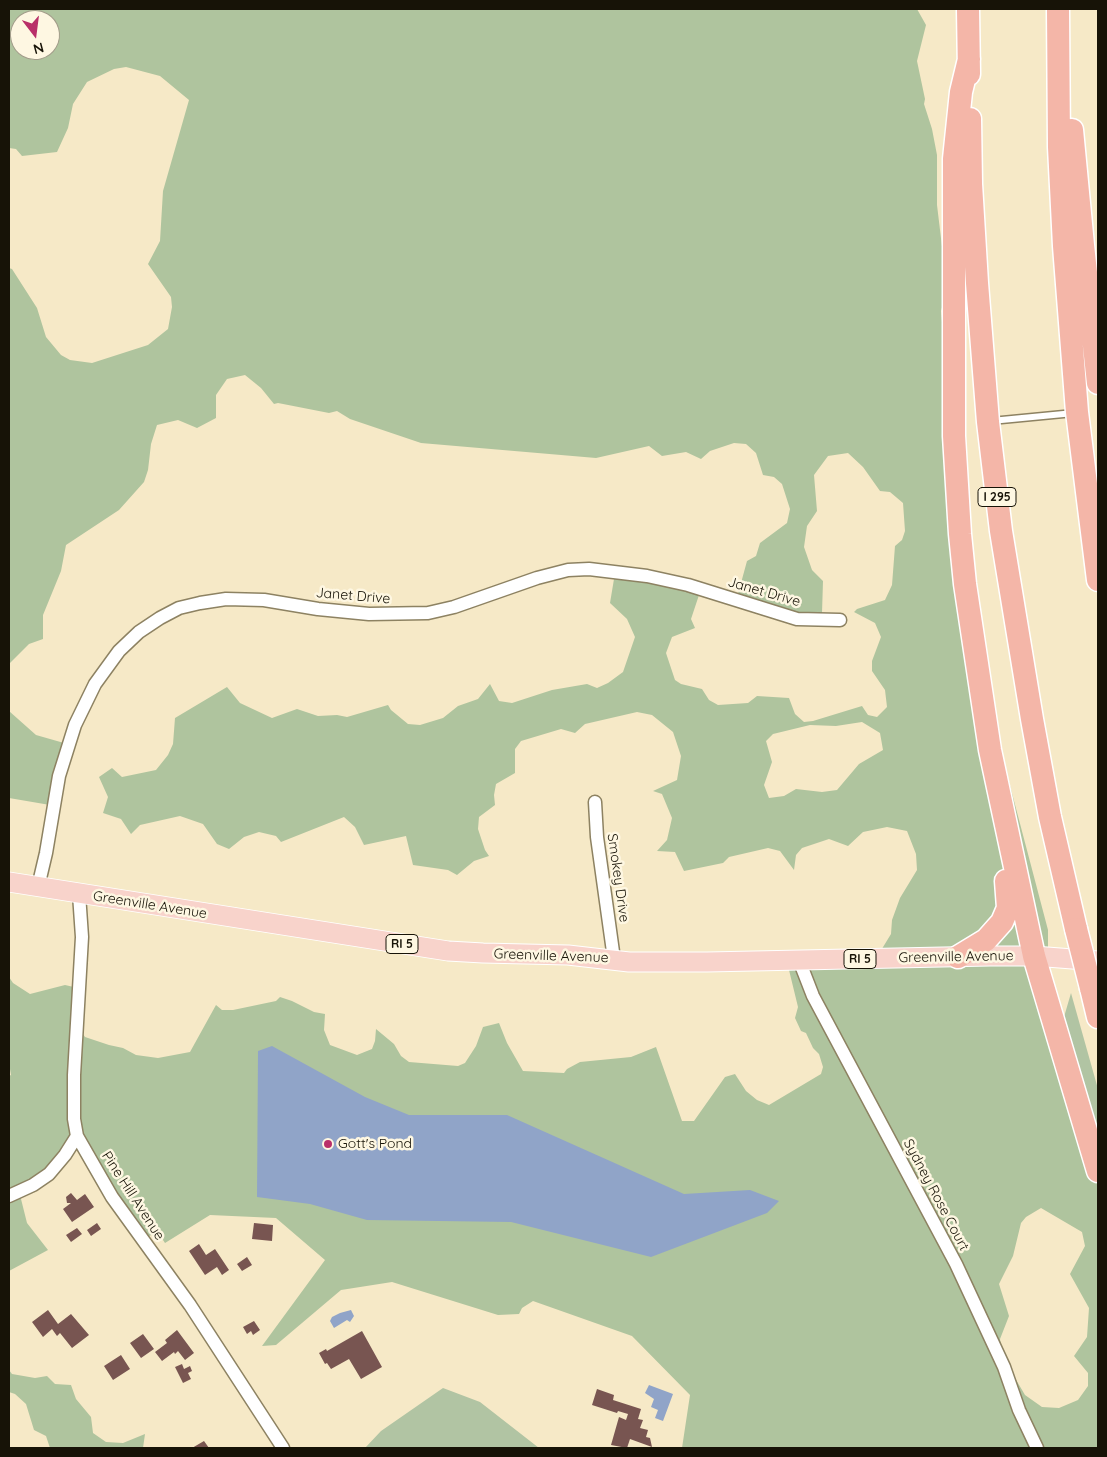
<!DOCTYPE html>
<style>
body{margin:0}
#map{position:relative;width:1107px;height:1457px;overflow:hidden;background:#f6e9c7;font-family:Quicksand,sans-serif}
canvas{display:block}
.frame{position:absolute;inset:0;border:10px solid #171307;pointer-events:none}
.north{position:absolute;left:10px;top:10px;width:50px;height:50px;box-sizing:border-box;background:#fef7e2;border:1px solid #a29c8a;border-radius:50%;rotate:165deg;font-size:14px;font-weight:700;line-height:20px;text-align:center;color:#171307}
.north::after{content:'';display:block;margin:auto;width:18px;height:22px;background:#b92f69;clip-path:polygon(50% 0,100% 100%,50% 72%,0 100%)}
</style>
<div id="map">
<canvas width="1107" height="1457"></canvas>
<div class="frame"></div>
<div class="north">N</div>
</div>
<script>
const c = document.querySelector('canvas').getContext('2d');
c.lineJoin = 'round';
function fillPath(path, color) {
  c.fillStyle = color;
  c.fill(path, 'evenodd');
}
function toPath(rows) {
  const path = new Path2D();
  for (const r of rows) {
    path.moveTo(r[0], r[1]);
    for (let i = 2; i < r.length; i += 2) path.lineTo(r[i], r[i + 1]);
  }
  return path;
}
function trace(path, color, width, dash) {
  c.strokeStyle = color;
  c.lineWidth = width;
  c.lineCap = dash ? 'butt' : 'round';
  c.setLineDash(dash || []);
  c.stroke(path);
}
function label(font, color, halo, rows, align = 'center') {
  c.font = font + ' Quicksand,sans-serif';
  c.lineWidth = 5;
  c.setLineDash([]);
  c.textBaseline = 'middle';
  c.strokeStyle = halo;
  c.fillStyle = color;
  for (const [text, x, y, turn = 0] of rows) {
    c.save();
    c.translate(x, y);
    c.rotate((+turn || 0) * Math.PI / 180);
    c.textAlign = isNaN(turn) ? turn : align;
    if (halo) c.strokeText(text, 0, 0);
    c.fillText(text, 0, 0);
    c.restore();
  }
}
fillPath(toPath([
 [1071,993,1098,1089,1098,1133,1064,1017],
 [443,1388,480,1402,539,1448,365,1448,381,1431]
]), '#b1c4a3');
fillPath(toPath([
 [9,9,917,9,926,25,917,61,925,99,924,104,932,129,937,155,937,205,947,288,941,311,942,322,945,334,976,603,986,644,985,661,1003,759,1048,930,1048,965,1098,1156,1098,1448,682,1448,690,1395,632,1336,533,1301,522,1308,519,1314,498,1315,392,1282,341,1290,276,1345,262,1346,325,1260,276,1218,210,1215,165,1243,157,1231,148,1237,76,1142,60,1158,19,1191,27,1223,48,1250,9,1271,9,1076,11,1075,9,1063,9,977,13,983,30,994,65,985,78,988,80,1030,85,1037,109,1045,123,1048,136,1055,158,1058,190,1052,216,1005,222,1010,233,1010,276,1001,280,997,292,1001,314,1012,325,1014,324,1030,330,1045,357,1055,372,1049,375,1041,376,1029,394,1044,401,1056,409,1062,458,1066,465,1063,476,1046,483,1027,499,1023,507,1043,523,1071,564,1073,567,1069,580,1062,631,1057,656,1047,682,1121,694,1121,725,1077,735,1074,746,1091,757,1100,769,1105,821,1074,823,1067,819,1054,813,1048,806,1033,801,1031,795,1018,798,1007,789,970,880,952,891,934,892,920,900,898,917,870,916,854,907,831,887,827,863,832,848,846,829,839,802,848,796,855,794,870,780,851,768,848,729,857,723,863,684,871,675,852,657,851,667,840,672,818,662,794,653,791,677,780,681,756,673,732,652,715,637,712,585,724,575,733,561,729,521,741,515,749,515,773,496,784,494,795,495,805,479,817,478,829,485,850,489,856,474,861,457,875,448,870,413,865,406,836,364,845,355,827,344,817,281,842,276,836,259,832,244,837,229,849,217,844,203,824,180,816,140,825,131,834,121,819,103,813,108,797,99,777,112,768,122,777,156,770,168,755,173,744,175,718,227,687,240,703,272,718,297,709,318,716,337,715,347,717,388,705,391,710,408,724,420,725,443,718,458,706,478,699,490,684,499,701,512,703,552,690,587,684,597,688,608,683,623,672,635,637,627,619,610,603,616,567,701,589,691,619,695,628,672,637,666,653,675,680,681,684,702,689,709,700,718,705,748,703,757,696,789,698,795,714,804,722,813,721,862,706,868,715,877,717,887,707,885,690,872,671,872,661,881,637,875,623,854,612,857,609,885,600,892,585,895,546,902,540,905,531,903,503,890,492,880,491,863,467,848,453,828,456,814,475,817,511,807,526,804,547,812,570,823,581,822,613,800,613,738,597,738,594,747,561,756,556,760,543,787,523,790,509,782,484,774,477,763,475,756,453,746,444,734,443,710,451,701,459,686,452,662,456,649,446,596,458,421,443,350,419,337,411,329,413,278,403,274,404,261,388,245,375,227,379,216,395,216,418,197,428,178,420,157,425,151,444,148,470,144,482,119,510,66,545,61,571,43,615,43,639,29,644,9,664,9,268,12,269,37,308,46,337,61,355,70,360,92,363,148,345,168,329,172,307,171,297,148,264,160,241,163,191,189,100,160,76,126,67,114,69,87,82,73,104,68,128,57,152,22,156,16,149,9,148],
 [20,20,50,20,50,50,20,50],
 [862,722,880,733,883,750,859,764,837,790,822,792,796,789,784,796,769,798,764,785,772,762,766,741,773,734,810,725,836,726],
 [1041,1208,1082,1232,1085,1246,1070,1274,1089,1308,1087,1337,1074,1356,1088,1373,1088,1386,1078,1400,1059,1408,1042,1407,1025,1395,1002,1356,1000,1339,1009,1316,999,1284,1013,1256,1021,1223,1026,1217],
 [9,711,36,735,64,743,50,805,9,798],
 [9,1370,12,1374,35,1378,47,1376,55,1384,71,1385,76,1399,91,1417,93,1433,106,1442,123,1443,145,1434,143,1448,50,1448,46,1436,34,1430,26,1404,15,1394,9,1392]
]), '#afc49e');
fillPath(toPath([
 [272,1046,365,1097,409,1115,507,1115,684,1194,750,1190,779,1201,767,1213,651,1257,511,1222,367,1220,310,1204,257,1197,258,1051],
 [351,1310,354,1316,350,1322,347,1320,334,1328,330,1321,332,1317,340,1313],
 [649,1385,673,1394,663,1421,655,1418,658,1410,651,1407,654,1399,645,1393]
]), '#90a4c8');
fillPath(toPath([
 [71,1193,77,1200,85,1194,94,1207,72,1222,63,1209,71,1203,67,1203,66,1197],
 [97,1223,101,1229,91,1236,87,1230],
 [254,1223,273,1225,272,1241,252,1239],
 [77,1228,82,1234,71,1242,66,1235],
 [199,1244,206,1255,215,1249,229,1270,222,1275,217,1267,205,1275,189,1251],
 [247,1257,252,1265,242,1271,237,1264],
 [48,1310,58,1324,71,1314,89,1335,72,1348,60,1333,57,1336,52,1329,43,1337,32,1322],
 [254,1321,260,1330,253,1335,251,1331,247,1334,243,1327],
 [177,1330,194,1353,185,1360,178,1351,175,1354,174,1352,162,1361,155,1352,167,1343,165,1340],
 [362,1331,382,1367,361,1379,349,1359,331,1369,327,1363,325,1364,319,1353,326,1349,327,1351],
 [143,1334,154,1349,141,1358,130,1343],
 [121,1355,130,1369,113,1380,104,1366],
 [182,1364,184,1369,190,1366,192,1371,188,1373,191,1379,183,1383,175,1367],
 [597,1389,614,1395,613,1400,641,1409,638,1419,643,1420,640,1428,648,1430,646,1437,650,1438,652,1447,630,1439,627,1448,611,1445,619,1417,626,1420,628,1414,618,1411,617,1413,592,1405],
 [204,1441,209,1448,192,1448]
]), '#785551');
const service = toPath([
 [991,421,1074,413]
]);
const minor = toPath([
 [595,802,597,837,614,959],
 [38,887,46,853,59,776,75,725,95,684,119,651,139,632,160,618,179,608,200,603,226,599,264,600,318,609,369,614,428,613,454,607,537,578,568,570,589,569,647,576,688,585,797,619,840,620],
 [79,894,82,937,74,1075,74,1119,77,1136,112,1197,190,1305,283,1448],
 [799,960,813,996,956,1264,1004,1367,1019,1410,1037,1448],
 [9,1196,33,1185,49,1174,65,1155,77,1136]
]);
const primary = toPath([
 [9,882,448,951,483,953,568,955,629,962,707,962,990,956,1034,956,1098,961]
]);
const motorway = toPath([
 [968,9,969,74],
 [1058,9,1059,147,1064,246,1077,412,1098,580],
 [969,59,961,92,954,159,954,436,960,534,965,584,990,750,1034,956,1098,1171],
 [970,119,971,184,977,283,988,422,1001,531,1032,719,1050,817,1076,929],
 [1072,130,1083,245,1098,383],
 [958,957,986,940,1002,922,1008,908,1006,881],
 [1091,988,1098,1017]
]);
trace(service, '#8d8262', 9);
trace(minor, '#8d8262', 15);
trace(primary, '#fff', 21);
trace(motorway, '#fff', 25);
trace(service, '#fff', 6);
trace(minor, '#fff', 12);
trace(primary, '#f8d3cb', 19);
trace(motorway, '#f4b6a8', 22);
const motorwayBridge = toPath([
 [1076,929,1091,988]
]);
trace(motorwayBridge, '#fff', 25, []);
trace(motorwayBridge, '#f4b6a8', 22);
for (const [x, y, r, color] of [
 [328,1144,5,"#b92f69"]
]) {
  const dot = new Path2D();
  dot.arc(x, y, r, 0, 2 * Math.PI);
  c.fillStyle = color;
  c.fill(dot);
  trace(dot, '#fef7e2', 2);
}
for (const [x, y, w] of [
 [997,497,38],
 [402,944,32],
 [860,959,32]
]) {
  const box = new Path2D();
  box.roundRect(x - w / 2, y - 9.5, w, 19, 4);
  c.fillStyle = '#fef7e2';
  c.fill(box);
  trace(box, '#171307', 1);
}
label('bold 12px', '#171307', null, [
 ["I 295",997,497],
 ["RI 5",402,944],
 ["RI 5",860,959]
]);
label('14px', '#171307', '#fef7e2', [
 ["Janet Drive",764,592,16],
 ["Janet Drive",353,596,5],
 ["Smokey Drive",618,878,82],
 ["Greenville Avenue",150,905,9],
 ["Greenville Avenue",551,956,2],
 ["Greenville Avenue",956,957,-1],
 ["Sydney Rose Court",936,1195,62],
 ["Pine Hill Avenue",133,1196,57]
]);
label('14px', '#171307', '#fef7e2', [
 ["Gott's Pond",338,1144]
], 'left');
</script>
